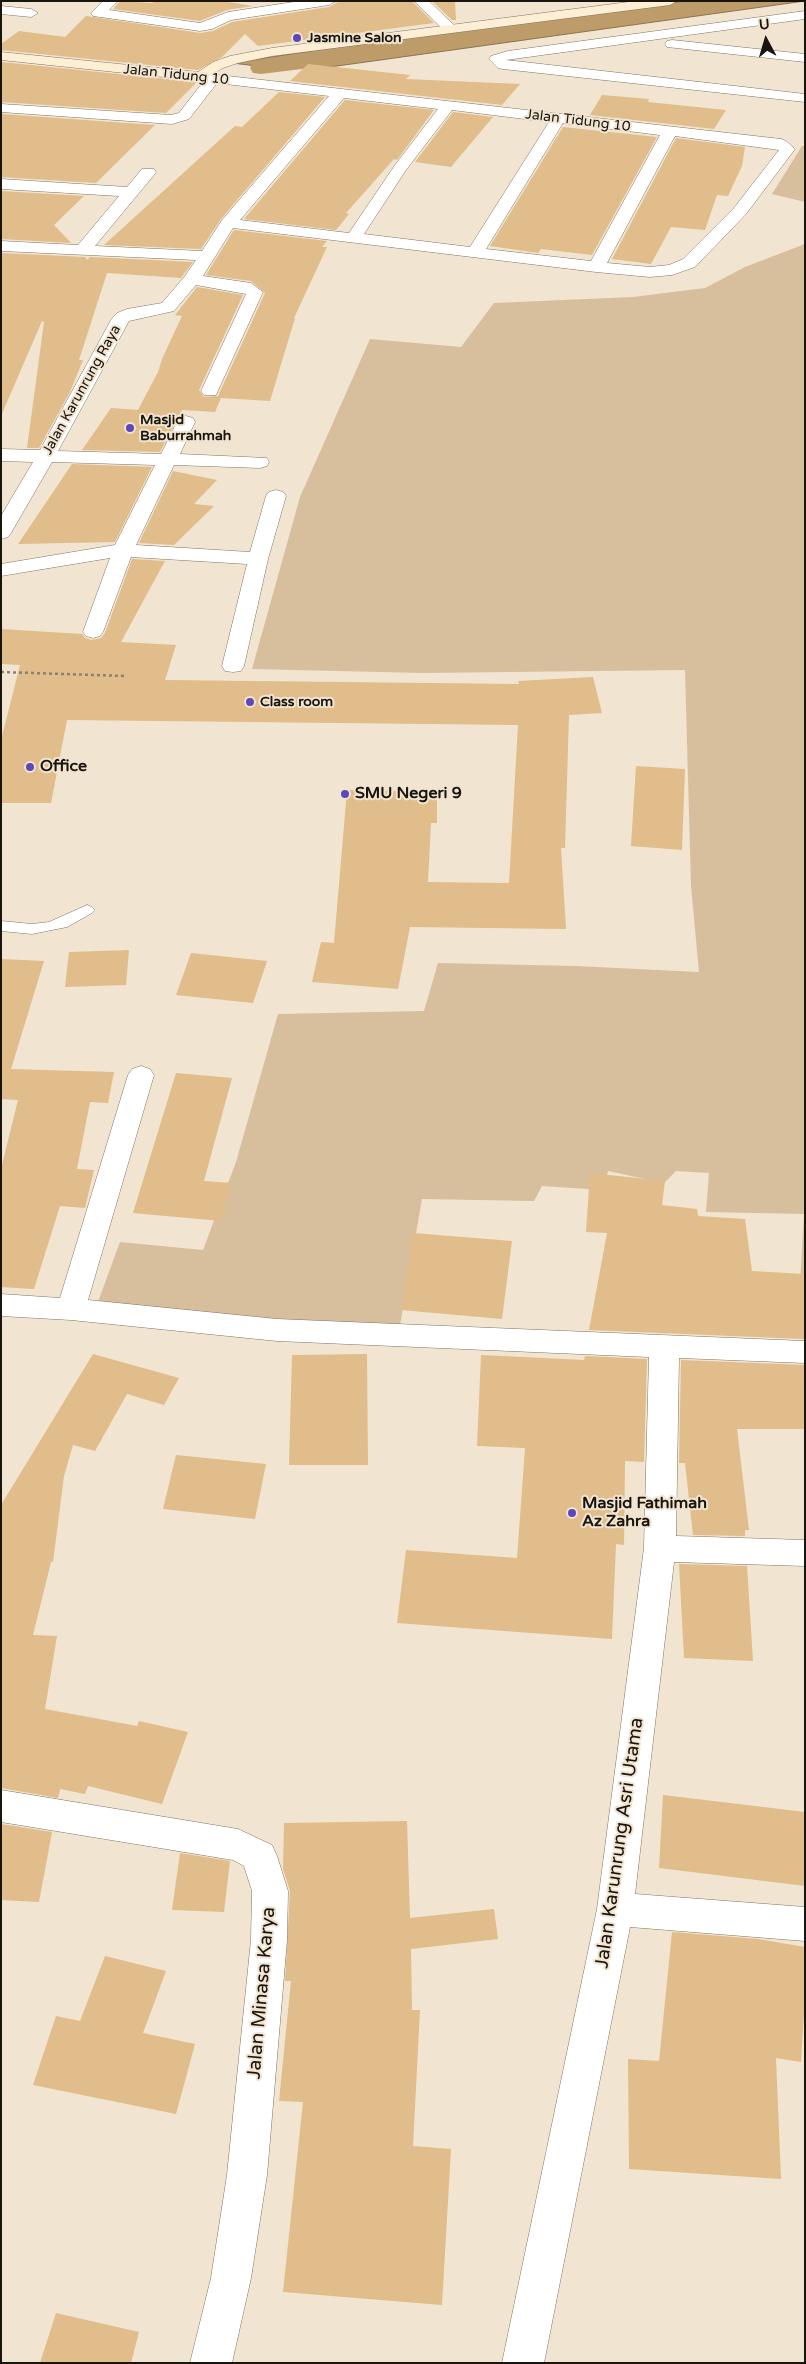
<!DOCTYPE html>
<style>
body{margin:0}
#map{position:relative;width:806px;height:2364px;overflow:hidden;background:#f1e4d0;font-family:"Varela Round",sans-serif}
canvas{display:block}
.frame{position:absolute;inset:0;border:2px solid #19140e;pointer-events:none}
.north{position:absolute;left:741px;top:15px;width:50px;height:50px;-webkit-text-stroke:4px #f1e4d0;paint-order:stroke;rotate:354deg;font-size:14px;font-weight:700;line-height:20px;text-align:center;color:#19140e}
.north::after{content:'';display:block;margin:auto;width:18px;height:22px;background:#19140e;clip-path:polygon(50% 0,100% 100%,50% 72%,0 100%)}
</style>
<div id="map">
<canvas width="806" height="2364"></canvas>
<div class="frame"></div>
<div class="north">U</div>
</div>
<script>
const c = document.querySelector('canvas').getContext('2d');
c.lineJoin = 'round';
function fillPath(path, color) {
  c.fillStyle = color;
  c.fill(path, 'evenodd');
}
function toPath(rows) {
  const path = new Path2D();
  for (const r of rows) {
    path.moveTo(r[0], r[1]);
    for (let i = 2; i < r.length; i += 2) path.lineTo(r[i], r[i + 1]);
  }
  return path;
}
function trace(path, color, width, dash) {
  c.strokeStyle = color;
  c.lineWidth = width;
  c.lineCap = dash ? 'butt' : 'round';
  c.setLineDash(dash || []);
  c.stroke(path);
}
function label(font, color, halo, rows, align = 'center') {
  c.font = font + ' "Varela Round",sans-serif';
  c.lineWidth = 4;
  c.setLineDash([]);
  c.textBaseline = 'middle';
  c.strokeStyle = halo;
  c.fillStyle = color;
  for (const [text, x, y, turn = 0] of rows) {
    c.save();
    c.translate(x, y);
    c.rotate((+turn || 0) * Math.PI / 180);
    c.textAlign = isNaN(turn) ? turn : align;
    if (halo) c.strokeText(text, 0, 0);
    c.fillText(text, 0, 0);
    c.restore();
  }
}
fillPath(toPath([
 [802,146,805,146,805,202,772,194],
 [805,244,805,1286,800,1285,804,1214,706,1212,709,1173,676,1171,664,1183,608,1171,603,1190,542,1186,534,1201,422,1199,399,1331,95,1310,120,1242,203,1250,236,1162,278,1014,424,1011,438,963,576,966,699,972,691,886,685,670,423,673,252,669,300,497,370,339,461,347,494,303,633,297,705,288,745,267]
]), '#d7bf9d');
const water = toPath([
 [684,1,805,1,337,66,282,69,232,63,424,34,684,1]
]);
fillPath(water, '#bd9c6a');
trace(water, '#8c734e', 1);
fillPath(toPath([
 [326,54,334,55,337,60,334,65,261,74,253,73,250,68,253,63,261,62,326,54]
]), '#bd9c6a');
fillPath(toPath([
 [120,1,152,3,155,1,222,1,253,6,227,10,200,21,113,9],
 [412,1,434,23,258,46,245,34,222,57,198,70,1,50,1,44,19,31,65,37,86,16,200,33,213,31,232,22,329,7,338,2],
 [432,1,455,1,456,20,452,20],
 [1,62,197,82,166,113,1,102],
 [308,64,410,75,406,79,520,84,502,105,290,81],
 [279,92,325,97,221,219,201,249,104,245,235,126,242,127],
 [602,95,649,99,648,102,726,110,714,129,590,115],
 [345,100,434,110,397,160,394,159,346,213,349,214,336,230,244,219],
 [453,112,493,117,451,167,415,162],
 [1,114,155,125,96,183,1,177],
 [563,127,657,137,592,255,541,249,538,253,490,246],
 [676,138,745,147,742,166,728,196,717,195,705,230,671,227,651,264,612,259],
 [1,191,84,196,54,225,71,243,1,239],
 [234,230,327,241,322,247,327,247,294,318,295,318,270,401,221,398,215,412,182,410,160,452,82,450,111,408,138,410,158,372,162,359,182,316,175,315,197,287,243,295,199,390,204,397,218,396,265,293,251,281,206,275],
 [1,253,85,257,87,260,90,257,193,262,181,278,107,273,79,360,83,360,70,392,39,448,27,448,44,322,42,321,1,416],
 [72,464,152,467,115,542,18,544],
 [173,471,217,480,194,504,214,506,174,545,139,543],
 [132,559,165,561,121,642,176,645,165,680,519,684,518,681,593,677,602,713,569,715,565,848,561,848,566,929,410,927,398,989,312,982,321,942,334,943,347,790,437,792,437,823,431,823,428,882,509,883,518,725,67,720,51,803,1,803,1,740,20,665,1,664,1,629,82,634,85,638,92,640,101,638,105,633],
 [636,766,685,769,682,850,631,846],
 [129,950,126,985,65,987,69,952],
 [191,953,267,961,253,1003,176,995],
 [1,959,44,961,11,1069,114,1072,108,1103,90,1102,77,1169,94,1170,85,1208,60,1206,34,1289,1,1287,1,1169,18,1100,1,1099],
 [176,1073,232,1078,204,1181,231,1183,221,1221,133,1213],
 [590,1173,665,1181,662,1205,697,1209,698,1216,745,1219,752,1271,805,1274,805,1339,589,1330,607,1233,586,1232],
 [413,1233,512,1241,502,1319,401,1310],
 [93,1354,179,1378,164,1405,127,1394,95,1451,73,1445,64,1476,53,1562,51,1562,33,1635,57,1636,45,1709,137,1726,139,1721,188,1732,162,1804,88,1786,85,1794,60,1789,58,1798,1,1788,1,1505],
 [367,1354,368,1465,289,1465,292,1355],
 [481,1355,584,1360,585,1356,647,1359,644,1462,625,1461,624,1545,616,1544,612,1639,397,1623,406,1550,517,1558,525,1448,477,1446],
 [681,1360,805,1365,805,1429,737,1429,749,1530,745,1530,745,1536,693,1535,685,1463,679,1463],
 [176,1455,266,1464,255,1519,163,1509],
 [679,1564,747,1566,753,1661,684,1658],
 [663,1795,805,1812,805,1886,659,1868],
 [407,1821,410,1918,494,1909,498,1939,411,1949,412,2010,420,2010,413,2146,451,2149,442,2305,283,2292,303,2102,279,2101,291,1981,285,1981,290,1891,283,1869,284,1823],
 [1,1824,52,1832,39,1902,1,1900],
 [180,1853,230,1861,224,1912,172,1910],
 [672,1932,758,1939,805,1947,805,1996,801,2062,776,2058,781,2179,629,2169,628,2059,659,2061],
 [105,1956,166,1971,143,2033,195,2044,176,2114,33,2085,56,2016,80,2021],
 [56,2313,139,2332,131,2363,40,2363]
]), '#e0bd8a');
const lane = toPath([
 [87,905,92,907,95,910,92,913,67,927,32,934,1,931,1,921,32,924,49,922,87,905]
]);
const street = toPath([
 [103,1,118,1,109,10,200,23,228,12,300,1,336,1,329,5,231,20,212,29,200,31,93,16,91,13,103,1],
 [414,1,429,1,458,29,456,32,446,32,414,1],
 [1,6,31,9,38,13,31,17,1,14,1,6],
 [805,11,805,19,506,60,805,94,805,102,503,69,498,68,489,59,491,56,508,51,805,11],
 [672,40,805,54,805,62,667,47,665,44,667,41,672,40],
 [201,73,781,139,786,141,795,149,746,214,695,267,672,275,650,277,596,272,233,228,203,276,251,283,263,292,216,395,204,395,201,391,246,294,196,285,174,311,129,321,58,451,161,454,179,418,186,416,193,418,195,422,180,454,267,458,269,462,267,466,260,468,174,465,136,545,250,552,266,496,269,492,276,490,283,492,286,496,268,559,244,666,241,671,233,672,225,671,222,666,247,564,131,557,103,632,100,636,93,638,86,636,83,632,110,558,1,576,1,564,115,545,155,465,52,462,11,533,8,537,1,539,1,516,33,462,1,461,1,449,40,450,111,320,117,313,127,309,162,303,185,276,196,260,1,251,1,241,78,245,119,196,1,189,1,179,127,187,142,169,154,169,156,172,154,175,95,246,202,251,222,220,329,96,217,83,189,119,172,124,1,112,1,104,171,115,179,113,203,82,196,80,194,77,201,73],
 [344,98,438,109,395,165,349,233,240,220,344,98],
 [452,110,549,122,470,247,364,234,406,170,452,110],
 [563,123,660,135,591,261,486,249,563,123],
 [675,136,779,150,734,208,683,259,669,265,650,267,607,263,675,136],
 [141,1066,150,1069,154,1075,88,1300,277,1319,805,1341,805,1363,679,1358,676,1536,805,1540,805,1566,674,1562,635,1894,805,1907,805,1941,630,1927,544,2363,502,2363,597,1909,644,1548,649,1357,277,1341,71,1320,1,1316,1,1294,60,1298,128,1075,132,1069,141,1066],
 [1,1790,238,1829,272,1845,277,1856,288,1891,287,1940,267,2175,251,2278,232,2363,190,2363,211,2278,227,2175,251,1940,252,1891,244,1866,233,1860,1,1822,1,1790]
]);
const secondary = toPath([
 [636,1,677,1,670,5,272,56,238,63,223,68,201,81,1,60,1,52,198,72,213,62,230,56,272,48,636,1]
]);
trace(lane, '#807463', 1);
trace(street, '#807463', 1);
trace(secondary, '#807463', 1);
trace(toPath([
 [1,672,126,676]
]), '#8a8174', 2.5, [3, 3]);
fillPath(lane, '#fff');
fillPath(street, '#fff');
fillPath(secondary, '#fdeed6');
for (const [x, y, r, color] of [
 [297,38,5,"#5e46be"],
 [130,428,5,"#5e46be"],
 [250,702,5,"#5e46be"],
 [30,767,5,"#5e46be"],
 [345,794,5,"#5e46be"],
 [572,1513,5,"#5e46be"]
]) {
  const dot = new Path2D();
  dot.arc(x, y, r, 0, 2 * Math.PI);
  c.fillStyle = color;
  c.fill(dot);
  trace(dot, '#f1e4d0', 2);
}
label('bold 14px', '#19140e', '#f1e4d0', [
 ["Jasmine Salon",307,38],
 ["Masjid",140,420],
 ["Baburrahmah",140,436],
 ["Class room",260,702]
], 'left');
label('14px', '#19140e', '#f1e4d0', [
 ["Jalan Tidung 10",176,75,6],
 ["Jalan Tidung 10",578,121,7],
 ["Jalan Karunrung Raya",82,390,-61]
]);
label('bold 16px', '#19140e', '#f1e4d0', [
 ["Office",40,767],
 ["SMU Negeri 9",355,794],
 ["Masjid Fathimah",582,1504],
 ["Az Zahra",582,1522]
], 'left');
label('19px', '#19140e', '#f1e4d0', [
 ["Jalan Karunrung Asri Utama",620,1843,-82],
 ["Jalan Minasa Karya",262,1993,-85]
]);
</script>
